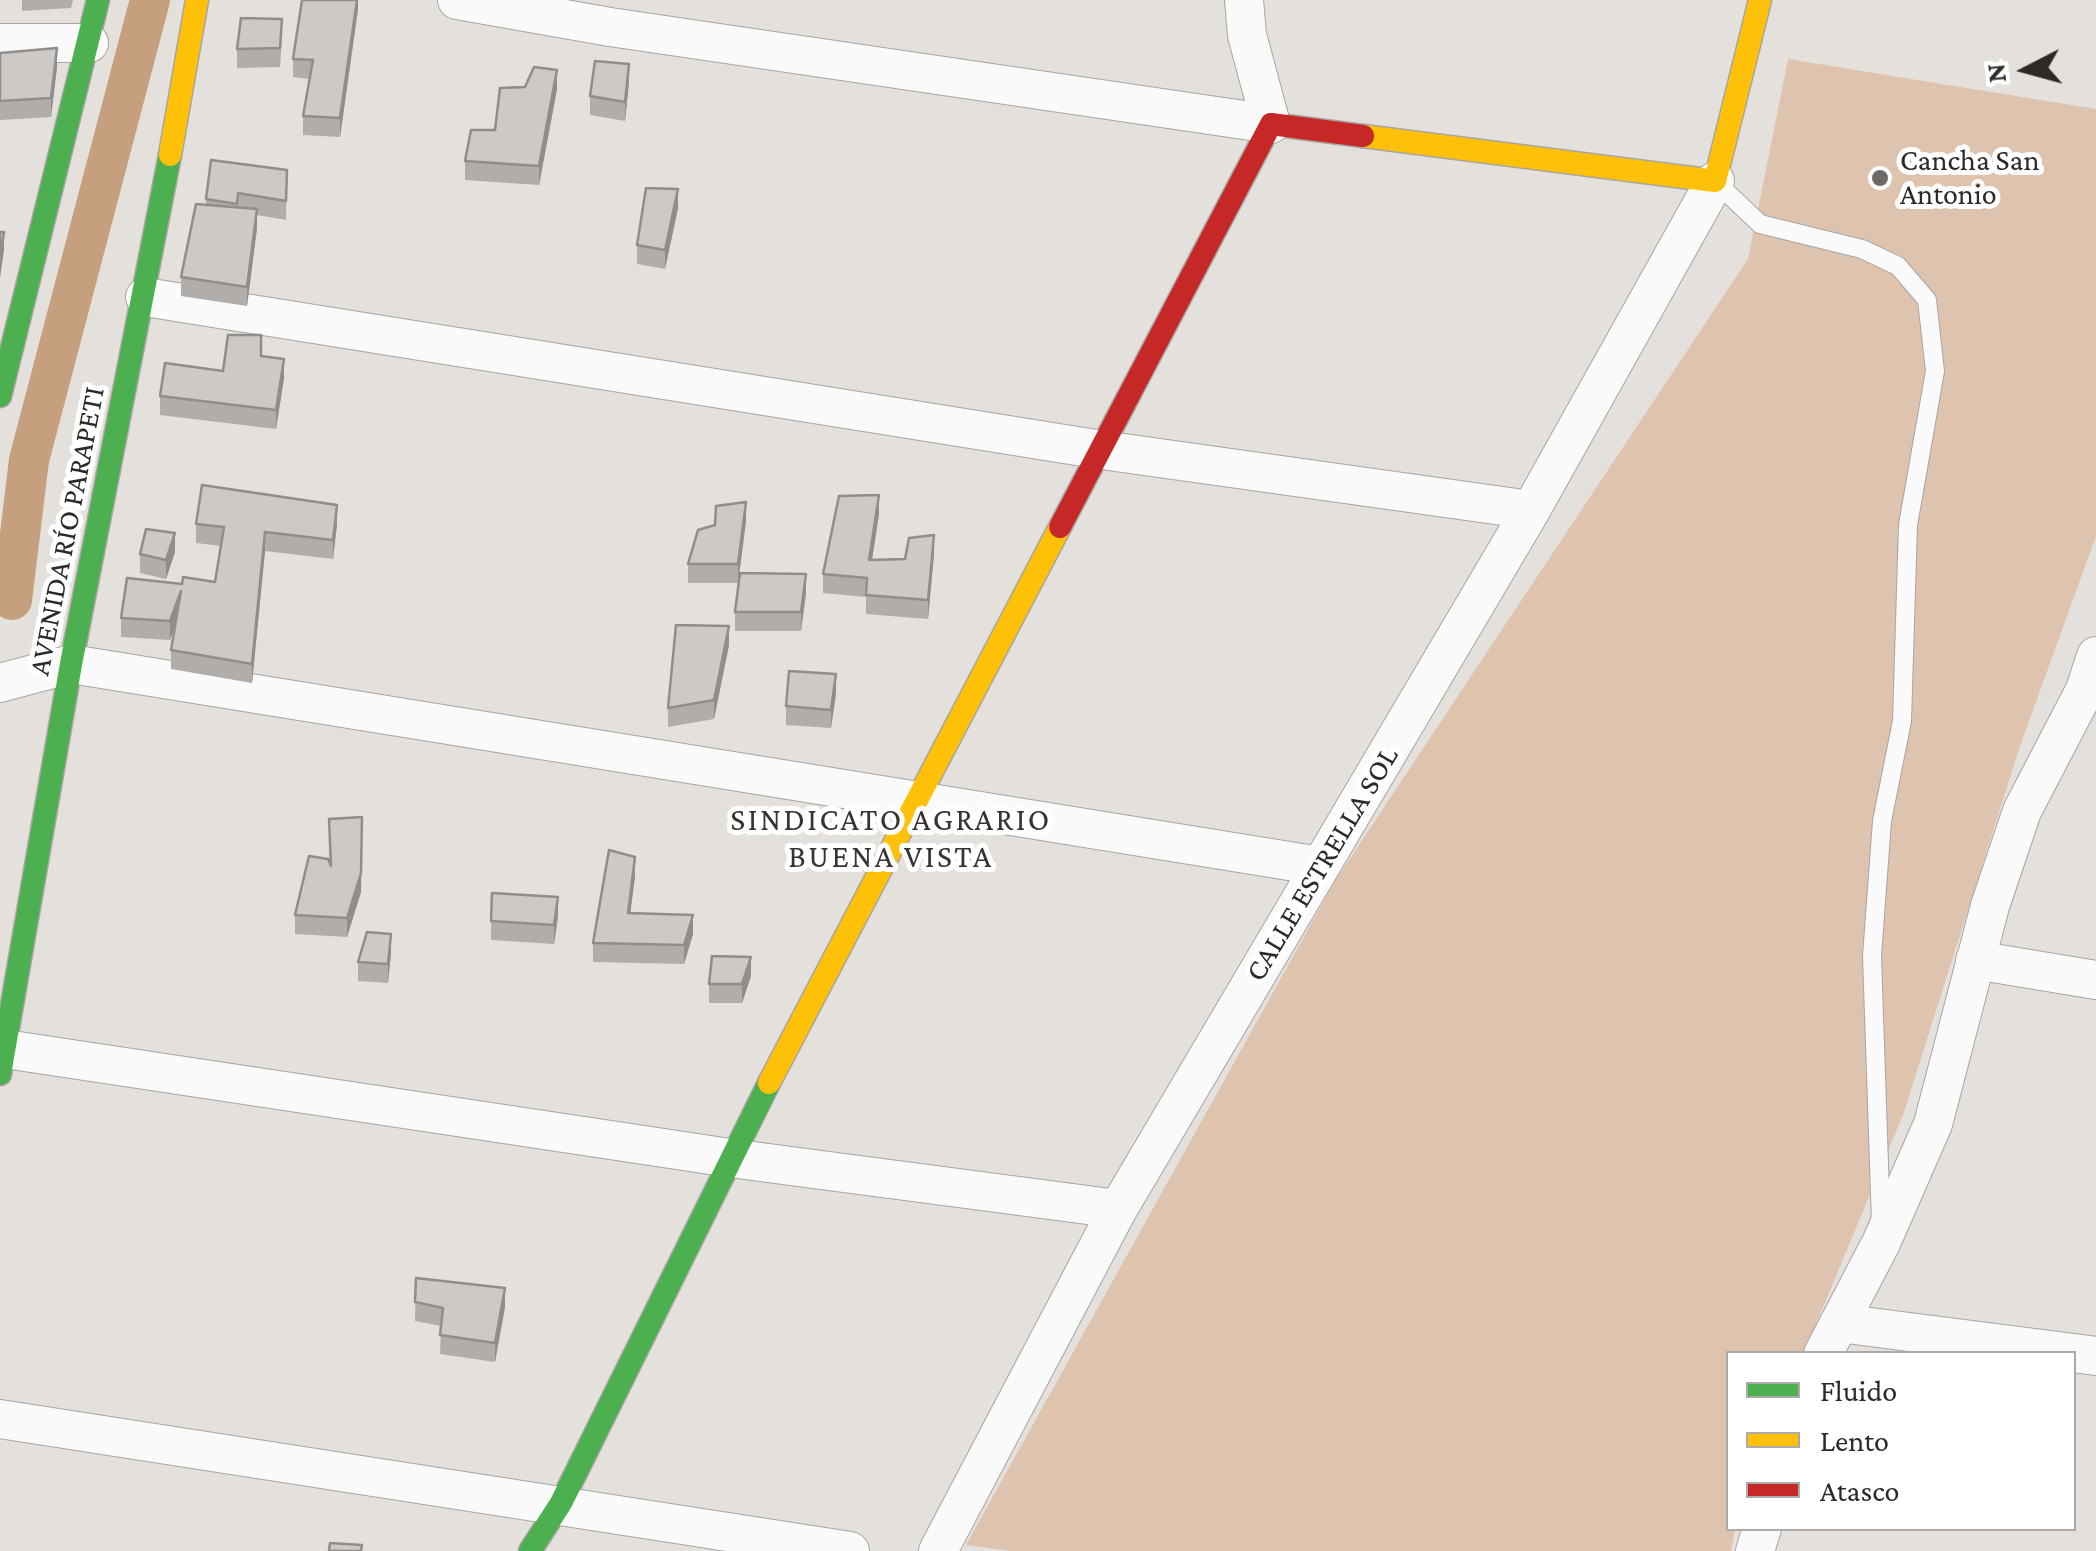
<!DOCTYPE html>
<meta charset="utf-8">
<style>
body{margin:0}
#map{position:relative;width:2096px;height:1551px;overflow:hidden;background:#e4e0dc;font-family:"Crimson Pro",serif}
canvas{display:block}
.legend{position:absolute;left:1726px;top:1351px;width:350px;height:180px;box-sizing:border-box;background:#fff;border:2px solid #aba9a9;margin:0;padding:12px 18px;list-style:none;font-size:30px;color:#2c2927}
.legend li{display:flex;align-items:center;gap:20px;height:50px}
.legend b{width:50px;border:2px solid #aba9a9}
.north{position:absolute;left:1976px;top:20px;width:100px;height:100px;-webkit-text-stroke:8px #fff;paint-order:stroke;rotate:264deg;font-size:28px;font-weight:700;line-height:40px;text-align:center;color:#2c2927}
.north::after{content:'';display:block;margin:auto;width:35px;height:45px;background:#2c2927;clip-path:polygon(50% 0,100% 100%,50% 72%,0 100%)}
</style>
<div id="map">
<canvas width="2096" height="1551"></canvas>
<ul class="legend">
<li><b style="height:12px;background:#4caf50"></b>Fluido</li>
<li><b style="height:12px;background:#ffc107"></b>Lento</li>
<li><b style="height:12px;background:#c62828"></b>Atasco</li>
</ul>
<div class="north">N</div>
</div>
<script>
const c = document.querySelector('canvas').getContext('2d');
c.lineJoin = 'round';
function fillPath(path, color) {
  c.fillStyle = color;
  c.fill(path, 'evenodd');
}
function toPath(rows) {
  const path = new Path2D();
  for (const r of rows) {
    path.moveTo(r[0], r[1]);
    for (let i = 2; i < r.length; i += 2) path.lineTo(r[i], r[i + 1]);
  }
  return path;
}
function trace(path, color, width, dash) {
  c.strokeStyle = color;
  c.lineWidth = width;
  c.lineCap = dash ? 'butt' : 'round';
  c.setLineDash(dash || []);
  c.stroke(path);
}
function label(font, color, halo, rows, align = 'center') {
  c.font = font + ' "Crimson Pro",serif';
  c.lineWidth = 10;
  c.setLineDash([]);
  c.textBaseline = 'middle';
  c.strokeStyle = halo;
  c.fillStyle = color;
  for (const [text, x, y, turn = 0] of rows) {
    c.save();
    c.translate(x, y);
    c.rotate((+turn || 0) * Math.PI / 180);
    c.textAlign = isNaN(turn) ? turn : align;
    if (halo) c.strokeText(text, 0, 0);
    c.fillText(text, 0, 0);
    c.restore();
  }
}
fillPath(toPath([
 [1788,59,2096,109,2096,536,2019,749,1903,1115,1804,1353,1728,1354,1728,1528,1735,1529,1731,1551,1011,1551,966,1545,1335,881,1748,259]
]), '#dec4af');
trace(toPath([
 [12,600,29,460,150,0]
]), '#c6a07e', 40);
const lane = toPath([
 [1719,185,1760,224,1862,249,1898,266,1927,300,1935,371,1908,525,1902,721,1882,821,1872,956,1881,1223]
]);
const street = toPath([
 [457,0,610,27,1271,124,1247,35,1244,0],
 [0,43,89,43],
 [145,297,1102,450,1531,510],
 [0,683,71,664,1320,866],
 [1975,960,2096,980],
 [5,1049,730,1158,1118,1209],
 [1839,1323,2096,1356],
 [1823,1354,1881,1243,1933,1124,1990,906,2022,811,2085,690,2096,656],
 [0,1419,850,1551],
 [938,1551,1118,1209,1531,510,1715,181],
 [1755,1551,1762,1528]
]);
const fast = toPath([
 [0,396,98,0],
 [0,1074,71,664,170,155],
 [530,1551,561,1503,769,1083]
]);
const slow = toPath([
 [1363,136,1715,181,1760,0],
 [170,155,197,0],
 [769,1083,1060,527]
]);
const jam = toPath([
 [1060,527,1271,124,1363,136]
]);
trace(lane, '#a8a5a2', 20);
trace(street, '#a8a5a2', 40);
trace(fast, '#a8a5a2', 25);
trace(slow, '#a8a5a2', 25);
trace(jam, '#a8a5a2', 25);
trace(lane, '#fbfafa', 18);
trace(street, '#fbfafa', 38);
trace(fast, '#4caf50', 22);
trace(slow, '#ffc107', 22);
trace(jam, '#c62828', 22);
fillPath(toPath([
 [22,0,73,0,71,8,22,11],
 [358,0,358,9,340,137,303,135,303,116,310,79,293,77,293,59],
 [282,38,280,67,237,68,237,49],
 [0,53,57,67,51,117,0,120],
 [629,82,625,121,590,115,590,96],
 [557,89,539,185,465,180,465,161,495,130],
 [287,170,286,220,257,215,257,228,247,306,181,296,181,277,206,205,206,199],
 [678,208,665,269,637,264,637,245],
 [261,356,284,378,276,429,160,415,160,396],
 [879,514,872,560,905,559,934,554,928,619,866,614,866,597,823,593,823,574],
 [746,521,738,583,688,583,688,564,715,525],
 [196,524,337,524,333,559,265,551,252,683,171,669,171,650,175,625,170,640,121,637,121,618,182,584,215,582,221,546,196,543],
 [175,552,166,579,140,573,140,554],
 [806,593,801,631,735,631,735,612],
 [729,645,714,719,668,727,668,708],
 [836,693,831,728,786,725,786,706],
 [329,819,361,892,347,937,295,934,295,915,330,864],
 [635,876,630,913,693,934,684,964,593,962,593,943],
 [558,916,554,944,491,940,491,921],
 [391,953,388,983,358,981,358,962],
 [751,976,742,1003,709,1003,709,984],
 [416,1278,505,1307,495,1362,440,1354,441,1326,415,1321]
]), '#b0adaa');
fillPath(toPath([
 [357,0,358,0,358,9,340,137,340,118],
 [57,48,57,67,51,117,51,98],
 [629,64,629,82,625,121,625,102],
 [557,70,557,89,539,185,539,166],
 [678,189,678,208,665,269,665,250],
 [257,209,257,228,247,306,247,287],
 [4,232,4,250,0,278,0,259],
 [284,359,284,378,276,429,276,410],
 [879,495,879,514,869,579,869,560],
 [746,502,746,521,738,583,738,564],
 [337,505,337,524,333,559,333,540],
 [265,532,265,551,252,683,252,664],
 [175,533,175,552,166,579,166,560],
 [934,535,934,554,928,619,928,600],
 [806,574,806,593,801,631,801,612],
 [181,591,181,610,170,640,170,621],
 [729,626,729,645,714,719,714,700],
 [836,674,836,693,831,728,831,710],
 [362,817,361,892,347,937,347,918],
 [635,857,635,876,628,932,628,913],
 [558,897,558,916,554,944,554,925],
 [693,915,693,934,684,964,684,945],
 [391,934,391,953,388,983,388,964],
 [751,957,751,976,742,1003,742,984],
 [505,1288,505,1307,495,1362,495,1343]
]), '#908d8b');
const building = toPath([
 [302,0,357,0,340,118,303,116,313,60,293,59,302,0],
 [241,18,282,19,280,48,237,49,241,18],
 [57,48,51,98,0,101,0,53,57,48],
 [595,61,629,64,625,102,590,96,595,61],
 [534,67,557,70,539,166,465,161,471,130,495,130,500,88,525,87,534,67],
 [211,160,287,170,286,201,238,193,237,204,206,199,211,160],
 [646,188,678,189,665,250,637,245,646,188],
 [196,204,257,209,247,287,181,277,196,204],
 [0,232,4,232,0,259,0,232],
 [228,335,261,335,261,356,284,359,276,410,160,396,165,363,223,371,228,335],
 [202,485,337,505,333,540,265,532,252,664,171,650,181,591,170,621,121,618,127,578,182,584,183,577,215,582,224,527,196,524,202,485],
 [879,495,869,560,905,559,909,538,934,535,928,600,866,595,867,578,823,574,839,496,879,495],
 [746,502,738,564,688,564,698,530,715,525,716,506,746,502],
 [146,529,175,533,166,560,140,554,146,529],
 [740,573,806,574,801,612,735,612,740,573],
 [676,625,729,626,714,700,668,708,676,625],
 [789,671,836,674,831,710,786,706,789,671],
 [362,817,361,873,347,918,295,915,309,856,328,859,331,866,329,819,362,817],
 [609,850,635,857,628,913,693,915,684,945,593,943,609,850],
 [492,893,558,897,554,925,491,921,492,893],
 [367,932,391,934,388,964,358,962,367,932],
 [712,956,751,957,742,984,709,984,712,956],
 [416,1278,505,1288,495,1343,440,1335,443,1308,415,1302,416,1278],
 [330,1543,362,1545,361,1551,329,1551,330,1543]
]);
fillPath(building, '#cdc9c6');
trace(building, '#908d8b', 2.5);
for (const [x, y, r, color] of [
 [1880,178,10,"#6c6966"]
]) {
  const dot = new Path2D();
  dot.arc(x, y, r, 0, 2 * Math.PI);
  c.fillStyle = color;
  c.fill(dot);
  trace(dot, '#fff', 4);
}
label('30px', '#2c2927', '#fff', [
 ["Cancha San",1900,161],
 ["Antonio",1900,195]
], 'left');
label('30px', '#2c2927', '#fff', [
 ["AVENIDA RÍO PARAPETI",67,531,-79],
 ["CALLE ESTRELLA SOL",1322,864,-59]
]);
c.letterSpacing = '2.5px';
label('32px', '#39332e', '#fff', [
 ["SINDICATO AGRARIO",891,820],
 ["BUENA VISTA",891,857]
]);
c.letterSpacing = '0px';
</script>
